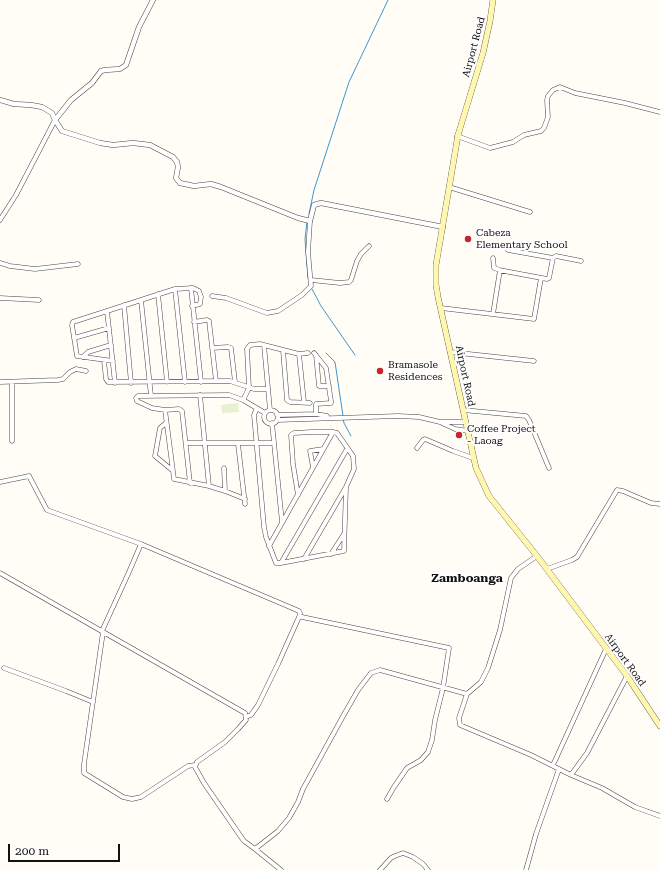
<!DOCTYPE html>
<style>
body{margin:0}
#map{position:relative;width:660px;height:870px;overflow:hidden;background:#fffdf5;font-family:"Roboto Serif",serif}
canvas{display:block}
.scale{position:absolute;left:8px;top:844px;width:112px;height:18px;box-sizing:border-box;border:2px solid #111;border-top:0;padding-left:5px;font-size:12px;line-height:14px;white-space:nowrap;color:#111;-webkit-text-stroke:3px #fff;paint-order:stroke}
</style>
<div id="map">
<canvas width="660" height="870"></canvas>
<div class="scale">200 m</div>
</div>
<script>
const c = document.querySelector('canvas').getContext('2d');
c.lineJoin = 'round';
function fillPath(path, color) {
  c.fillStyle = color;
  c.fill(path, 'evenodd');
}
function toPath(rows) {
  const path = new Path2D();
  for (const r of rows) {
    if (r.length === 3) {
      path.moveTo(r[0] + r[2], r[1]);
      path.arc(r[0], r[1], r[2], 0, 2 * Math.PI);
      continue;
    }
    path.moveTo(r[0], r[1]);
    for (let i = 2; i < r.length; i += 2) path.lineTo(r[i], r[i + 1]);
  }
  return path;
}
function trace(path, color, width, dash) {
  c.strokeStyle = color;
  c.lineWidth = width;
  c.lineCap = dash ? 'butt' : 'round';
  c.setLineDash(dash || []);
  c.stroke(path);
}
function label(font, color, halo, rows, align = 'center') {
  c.font = font + ' "Roboto Serif",serif';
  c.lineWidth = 4;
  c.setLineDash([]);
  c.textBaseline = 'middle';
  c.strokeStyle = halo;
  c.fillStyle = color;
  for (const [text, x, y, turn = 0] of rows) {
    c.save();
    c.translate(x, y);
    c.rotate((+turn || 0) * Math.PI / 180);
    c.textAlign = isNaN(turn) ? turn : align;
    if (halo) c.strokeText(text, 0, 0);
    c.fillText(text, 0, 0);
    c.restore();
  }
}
fillPath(toPath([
 [238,403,239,412,222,413,221,405]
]), '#e6f2cf');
trace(toPath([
 [309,214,314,190,349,82,388,0],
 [307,222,305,239,308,278],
 [312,289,321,306,355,355],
 [326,353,335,362,343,416],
 [343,419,344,423,351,436]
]), '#3f96cf', 1);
const minor = toPath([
 [457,136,490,148,513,142,524,135,541,131,544,128,548,117,547,100,548,96,553,90,560,87,575,93,625,103,660,112],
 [449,187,530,212],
 [0,220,16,195,55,120],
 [508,250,553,258,556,256,581,261],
 [493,258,494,268,500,270,493,314],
 [0,263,10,266,35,269,78,264],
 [499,270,547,279,549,278,553,258],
 [311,280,340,283,349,282,351,280,357,261,361,254,369,246],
 [191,288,201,382],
 [175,289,185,382],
 [158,294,167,382],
 [212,296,226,298,267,313,278,311,302,295,311,286,308,252,310,221],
 [0,298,39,300],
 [141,300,151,396],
 [124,305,131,383],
 [441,308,534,319,541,278],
 [107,311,115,383],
 [194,322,207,320,209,321,216,381],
 [74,338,109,328],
 [264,345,270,410],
 [212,348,228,347,231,348,235,382],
 [283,350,287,400,290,402,310,403],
 [450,352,534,361],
 [314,353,326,368,331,401,331,403,316,404,316,414],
 [299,354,304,402],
 [316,355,319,386,329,386],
 [83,357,88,352,111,345],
 [104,361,106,379,108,382,230,381,254,389,268,389],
 [113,361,77,356,72,325,73,322,175,289,193,288,199,291,201,297,200,304,192,306],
 [0,382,58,380,63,379,70,372,76,369,86,371],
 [12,382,12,441],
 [200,395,209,486],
 [243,400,249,388,247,349,250,345,260,344,299,354,308,353],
 [257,408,254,415,264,527,266,537,276,563,281,563,344,551,346,487],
 [165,410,174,479,209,486,225,491,245,499],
 [463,410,526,416,529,420,549,468],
 [271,417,7],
 [277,415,316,414,327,416],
 [277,420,398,416,419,417,440,422,466,422],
 [166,423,160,428,155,456,172,470],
 [272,423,282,522],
 [442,423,455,429,468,431],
 [186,443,273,443],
 [238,444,245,504],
 [417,448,423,440,425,439,453,451,473,458],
 [313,467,310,451,323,449],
 [224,468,225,491],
 [0,482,29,476,47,510,141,544,129,572,102,631],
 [190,483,182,411,179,409,165,410,152,408,137,401,136,398,138,396,229,395,243,400,265,413],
 [298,495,293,464,291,435,294,433,312,432,333,432,337,433,353,456,354,469,346,487,304,559],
 [141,544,285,605,299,611,300,613,299,617,302,617,449,648,443,688,435,720,432,740,428,752,421,760,407,768,394,787,387,799],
 [269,546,333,432],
 [331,554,344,534],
 [537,556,518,569,511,578,500,630,488,668,481,682,467,694,459,718,460,725,531,755,571,775,602,788,635,807,660,816],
 [281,563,347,449],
 [547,569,572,560,577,557,617,490,623,491,651,503,660,504],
 [0,573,245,713,246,720,238,729,225,742,197,762,195,767,204,783,239,834,244,841,255,849,278,831,289,818,298,802,303,789,342,718,358,690,371,673,380,670,467,694],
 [103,632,84,764,84,773,123,797,132,799,141,797,188,766,195,765],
 [4,668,66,691,93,702],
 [246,717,251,715,258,705,278,664,299,617],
 [553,765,606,649],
 [571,775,587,753,627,676],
 [255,849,281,870],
 [380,870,391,858,395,856,403,853,413,857,423,864,428,870],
 [526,870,536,834,559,769]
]);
const tertiary = toPath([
 [153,0,139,27,126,65,120,69,105,70,101,71,92,83,71,100,55,120,62,131,100,143,113,145,133,143,150,145,173,157,177,162,178,167,176,178,180,183,194,186,211,184,221,187,298,218,310,221,314,205,321,203,443,227],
 [0,100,14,104,31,105,42,107,52,113,55,120]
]);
const secondary = toPath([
 [493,0,490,21,483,53,458,135,436,265,436,285,438,297,476,468,489,496,537,556,627,676,660,726]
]);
trace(minor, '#444', 5);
trace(tertiary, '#444', 5.5);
trace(secondary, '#333', 6);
trace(minor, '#fff', 4);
trace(tertiary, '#fff', 4.5);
trace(secondary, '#fff6b0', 5.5);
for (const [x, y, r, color] of [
 [468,239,4,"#c4262e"],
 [380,371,4,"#c4262e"],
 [459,435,4,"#c4262e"]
]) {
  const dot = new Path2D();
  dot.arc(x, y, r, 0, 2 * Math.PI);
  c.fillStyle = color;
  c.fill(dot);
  trace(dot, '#fff', 1.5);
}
label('10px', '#111', '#fff', [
 ["Airport Road",474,47,-75],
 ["Airport Road",465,376,78],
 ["Airport Road",625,660,54]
]);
label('10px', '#111', '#fff', [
 ["Cabeza",476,233],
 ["Elementary School",476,245],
 ["Bramasole",388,365],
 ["Residences",388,377],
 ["Coffee Project",467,429],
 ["- Laoag",467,441]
], 'left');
label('bold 12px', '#111', '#fff', [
 ["Zamboanga",467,578]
]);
</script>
